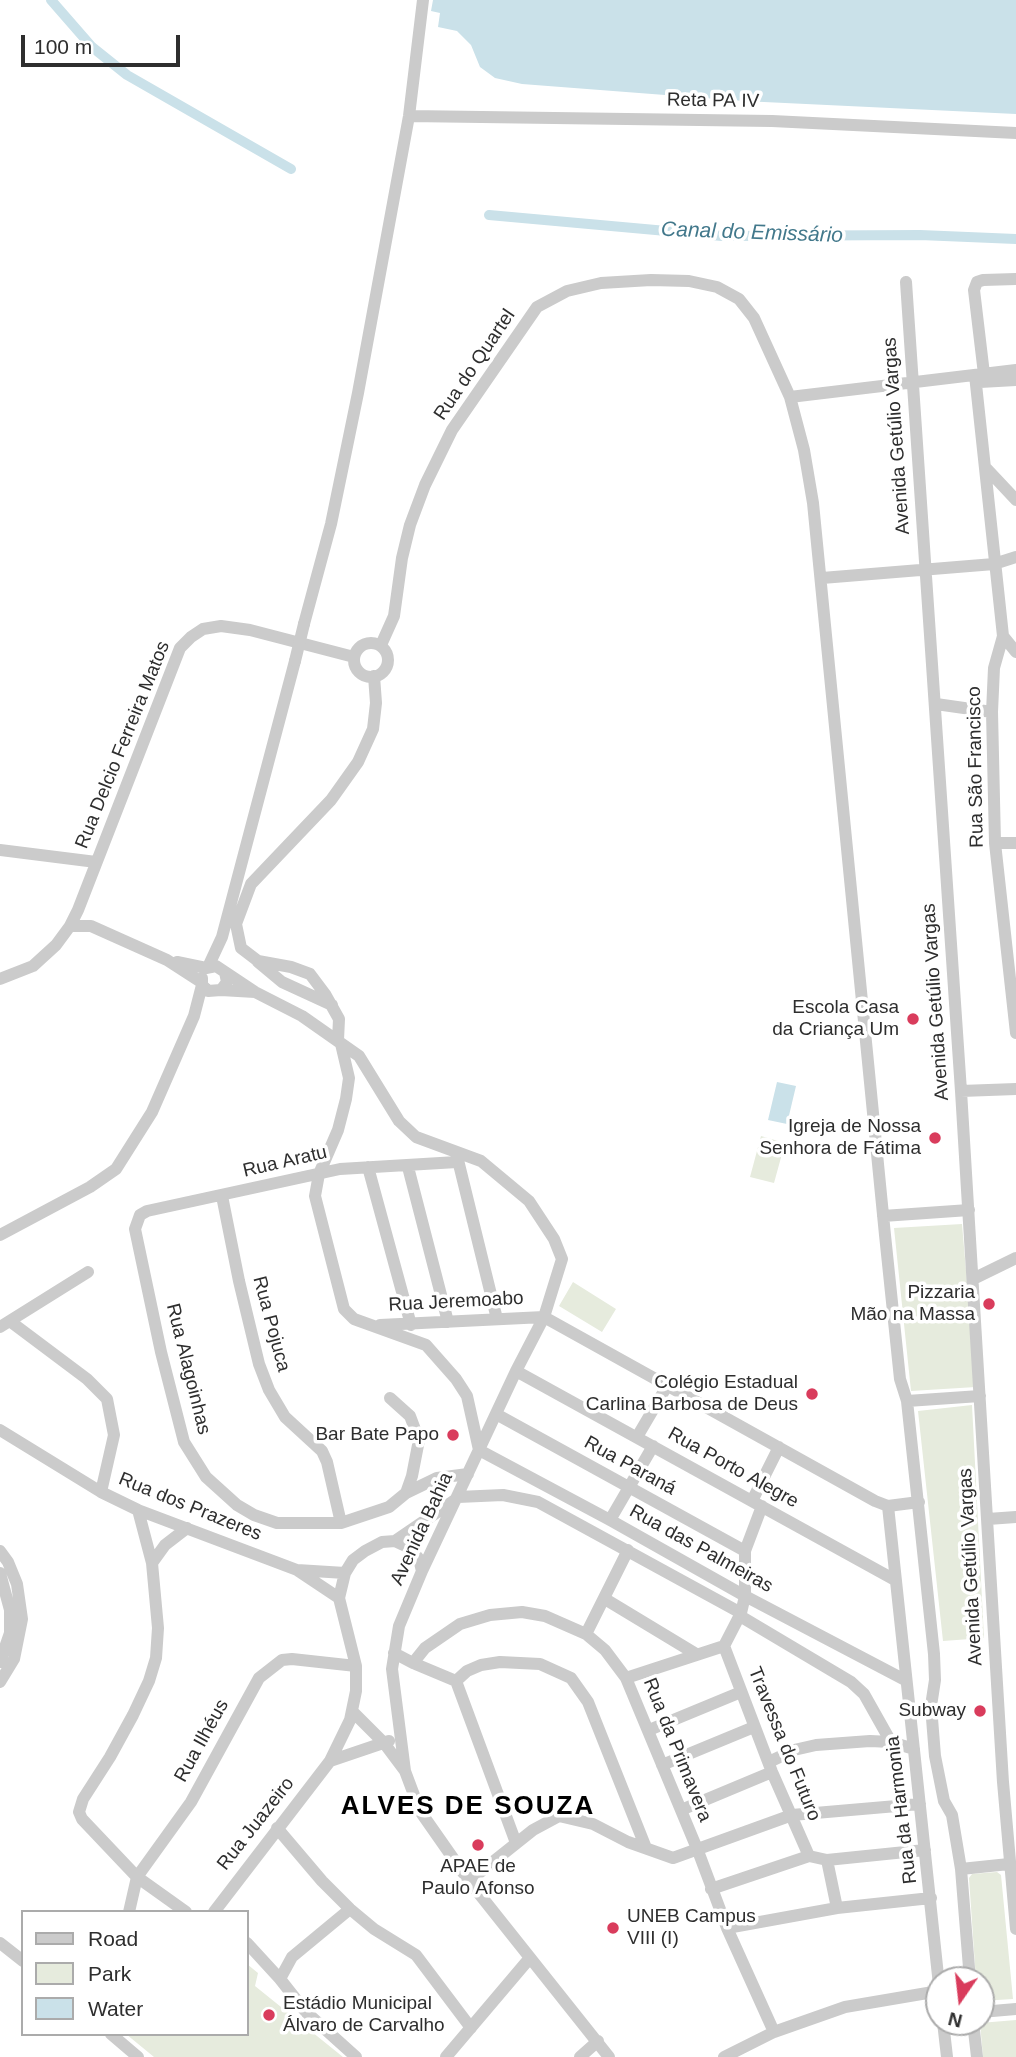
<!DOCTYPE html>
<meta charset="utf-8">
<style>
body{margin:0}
#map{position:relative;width:1016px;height:2057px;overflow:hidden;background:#fff;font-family:Helvetica,sans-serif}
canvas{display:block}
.legend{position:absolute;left:21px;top:1910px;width:228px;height:126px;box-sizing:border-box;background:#fff;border:2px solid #ababab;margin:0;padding:9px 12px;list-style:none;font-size:21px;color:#2e2e2e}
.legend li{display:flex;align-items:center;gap:14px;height:35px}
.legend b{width:35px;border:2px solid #ababab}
.north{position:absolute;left:925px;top:1966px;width:70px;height:70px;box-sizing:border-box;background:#fff;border:2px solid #ababab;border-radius:50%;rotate:194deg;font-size:19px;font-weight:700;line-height:28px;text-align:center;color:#2e2e2e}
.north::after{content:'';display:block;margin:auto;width:24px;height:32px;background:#d93c5c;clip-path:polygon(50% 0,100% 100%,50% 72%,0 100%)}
.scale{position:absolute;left:21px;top:35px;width:159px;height:32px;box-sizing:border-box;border:4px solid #2e2e2e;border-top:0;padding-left:9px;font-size:21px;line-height:24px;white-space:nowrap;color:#2e2e2e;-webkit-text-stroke:5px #fff;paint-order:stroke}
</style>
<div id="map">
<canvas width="1016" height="2057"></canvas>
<ul class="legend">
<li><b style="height:9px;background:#cbcbcb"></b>Road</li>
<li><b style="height:19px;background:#e6ebdd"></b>Park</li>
<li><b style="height:19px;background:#cae1e9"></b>Water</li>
</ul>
<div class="north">N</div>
<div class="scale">100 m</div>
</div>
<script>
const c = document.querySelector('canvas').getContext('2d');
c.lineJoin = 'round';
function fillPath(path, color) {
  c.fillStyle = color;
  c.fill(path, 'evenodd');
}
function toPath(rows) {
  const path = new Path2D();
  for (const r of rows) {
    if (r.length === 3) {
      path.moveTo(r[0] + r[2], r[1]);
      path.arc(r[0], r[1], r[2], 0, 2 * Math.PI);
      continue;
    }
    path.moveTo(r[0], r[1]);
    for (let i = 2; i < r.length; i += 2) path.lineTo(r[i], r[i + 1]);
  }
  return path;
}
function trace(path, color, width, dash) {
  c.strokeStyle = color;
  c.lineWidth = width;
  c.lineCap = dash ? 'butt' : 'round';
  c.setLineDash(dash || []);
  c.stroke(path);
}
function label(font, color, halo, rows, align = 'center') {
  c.font = font + ' Helvetica,sans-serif';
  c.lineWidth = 7;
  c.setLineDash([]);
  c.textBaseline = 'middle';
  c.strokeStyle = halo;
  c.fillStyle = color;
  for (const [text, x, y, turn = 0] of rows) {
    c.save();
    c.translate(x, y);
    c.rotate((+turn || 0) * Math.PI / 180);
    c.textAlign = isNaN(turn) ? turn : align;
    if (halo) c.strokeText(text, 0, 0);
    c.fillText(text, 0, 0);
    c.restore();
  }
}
fillPath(toPath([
 [761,1136,785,1143,774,1183,750,1177],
 [962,1224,976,1387,911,1391,894,1228],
 [573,1282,616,1309,602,1332,559,1306],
 [972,1405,984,1638,943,1641,918,1411],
 [997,1872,1001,1875,1013,1999,981,2001,981,1980,976,1980,969,1878,972,1874],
 [247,1964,258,1973,255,1986,343,2057,154,2057,126,2034,247,2034],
 [1016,2020,1016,2057,983,2057,980,2023]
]), '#e6ebdd');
fillPath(toPath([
 [433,0,1016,0,1016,114,743,101,522,84,495,78,480,67,471,45,457,31,438,27,440,13,431,11],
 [777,1082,796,1086,787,1124,768,1120]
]), '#cae1e9');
trace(toPath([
 [51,0,92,47,127,75,291,169],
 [489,215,722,236,920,235,1016,239]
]), '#cae1e9', 10);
trace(toPath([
 [409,116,772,121,1016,133],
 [906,282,961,1091,1003,1782,1016,1929],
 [984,374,974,290,977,282,983,280,1016,279],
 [975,375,1003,636,994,668,992,712,995,843,1016,1033],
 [980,382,1016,380],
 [790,397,1016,370],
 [986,468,1016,500],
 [822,578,994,564,1016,557],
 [304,624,331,524,358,393,409,116,423,0],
 [1003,636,1016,652],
 [371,660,17],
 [381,645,394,616,402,558,410,525,425,485,452,430,537,307,567,291,601,283,651,280,689,281,717,287,739,299,754,318,790,397,804,450,813,503,885,1235,900,1379,907,1401,934,1654,935,1680,931,1706,935,1756,944,1801,952,1815,961,1869,970,1980],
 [936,704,992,712],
 [995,843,1016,843],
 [0,850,96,862],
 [70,926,91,926,167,960,201,982],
 [177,962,206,968,216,966,225,972,227,982,221,990,208,991,202,985,202,978],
 [258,962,282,982,332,1005],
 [208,967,222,937,295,661],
 [225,972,255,992,302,1016,359,1056,399,1121,416,1137,481,1161,529,1201,554,1239,562,1259,544,1317,516,1371,422,1571,399,1626,392,1669,405,1771,420,1811,469,1881,609,2057],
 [0,979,33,966,56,945,70,926,78,910,180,648,191,637,203,629,221,626,250,630,354,657],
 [221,990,255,992],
 [338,1040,339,1019,325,994,310,974,291,967,258,961,241,948,236,924,251,884,331,800,358,762,373,729,376,703,374,676],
 [341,1044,349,1078,346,1099,338,1130,319,1174,315,1196,344,1309,354,1319,426,1345,456,1379,467,1396,479,1450,610,1520,745,1596,905,1680],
 [961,1091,1016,1089],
 [457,1156,497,1319],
 [457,1162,340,1169,147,1211,140,1215,135,1229,161,1352,184,1442,206,1477,237,1505,254,1515,277,1523,341,1523,389,1507,406,1493,437,1478,468,1474],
 [368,1167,411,1325],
 [408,1167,448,1322],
 [222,1196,239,1281,259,1364,269,1390,285,1417,322,1451,327,1462,341,1523],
 [883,1216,969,1210],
 [0,1235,90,1187,116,1169,152,1112,194,1016,202,985],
 [973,1279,1016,1258],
 [544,1317,875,1501,888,1506,919,1502],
 [11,1322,87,1379,107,1399,114,1435,101,1492],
 [380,1325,544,1317],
 [0,1327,88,1272],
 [516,1371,895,1580],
 [390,1398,410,1416,419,1440,412,1476,406,1493],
 [907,1401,980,1396],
 [496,1414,745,1551],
 [0,1430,101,1492,138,1510,297,1570,339,1598],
 [637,1437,667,1386],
 [458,1497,503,1495,538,1502,741,1613],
 [752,1501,779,1447],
 [888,1506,939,1985],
 [138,1510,152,1563,158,1628,156,1658,149,1681,133,1715,110,1757,83,1799,79,1812,82,1819,137,1877,186,1912],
 [988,1519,1016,1517],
 [610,1520,653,1446],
 [395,1541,455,1500],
 [0,1551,8,1562,17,1584,22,1619,14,1659,0,1682],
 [152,1563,165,1545,187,1528],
 [297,1570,345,1573],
 [0,1573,10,1610,10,1633,0,1662],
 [605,1599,696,1654],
 [740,1616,851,1682,864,1694,891,1742],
 [586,1634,628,1550],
 [724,1646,772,1772,809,1856],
 [724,1646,741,1613,745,1596,745,1551,762,1506],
 [394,1653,413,1663,425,1648,460,1624,490,1615,522,1612,545,1616,586,1634,605,1650,626,1678,698,1851,727,1928,774,2032],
 [413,1663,456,1681],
 [626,1678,724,1646],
 [456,1681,467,1671,481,1665,500,1662,540,1664,571,1678,588,1702,646,1848],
 [456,1681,516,1843],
 [353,1712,384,1743,405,1771],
 [649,1730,741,1692],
 [330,1761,389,1741],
 [769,1762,794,1750,816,1745,870,1741,891,1742,914,1749],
 [662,1765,754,1727],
 [681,1810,772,1772],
 [277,1828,322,1881,350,1909,374,1929,416,1955,471,2028],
 [827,1860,837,1908],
 [961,1869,1009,1864],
 [469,1881,533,1830,559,1816,593,1824,628,1842,673,1858,792,1815,920,1804],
 [711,1889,809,1856,827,1860,925,1850],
 [129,1912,137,1877,191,1802,259,1678,282,1660,292,1659,356,1666],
 [214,1912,330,1761,350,1720,356,1691,356,1666,339,1598,345,1573,353,1560,365,1551,382,1542,395,1541,410,1548,419,1559,422,1571],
 [727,1928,837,1908,931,1898],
 [0,1943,23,1961],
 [247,1943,280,1979,306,2012,356,2057],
 [280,1979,292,1957,350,1909],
 [981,2012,1016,2009],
 [943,2022,947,2057],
 [973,2022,977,2057],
 [111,2034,138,2057],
 [446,2057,529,1959],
 [580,2057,598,2041],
 [724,2057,774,2032,845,2007,939,1991]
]), '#cbcbcb', 12);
trace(toPath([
 [295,661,304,624]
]), '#cbcbcb', 12);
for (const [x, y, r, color] of [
 [913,1019,7,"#d93c5c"],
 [935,1138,7,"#d93c5c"],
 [989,1304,7,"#d93c5c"],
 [812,1394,7,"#d93c5c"],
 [453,1435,7,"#d93c5c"],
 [980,1711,7,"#d93c5c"],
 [478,1845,7,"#d93c5c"],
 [613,1928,7,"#d93c5c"],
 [269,2015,7,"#d93c5c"]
]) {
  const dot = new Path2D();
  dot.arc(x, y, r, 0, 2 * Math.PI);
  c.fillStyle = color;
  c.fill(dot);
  trace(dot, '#fff', 2.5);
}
label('19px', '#2e2e2e', '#fff', [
 ["Reta PA IV",713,101,1],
 ["Rua do Quartel",475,365,-56],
 ["Avenida Getúlio Vargas",897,436,-94],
 ["Rua Delcio Ferreira Matos",123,745,-68],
 ["Rua São Francisco",976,767,-91],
 ["Avenida Getúlio Vargas",936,1002,-94],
 ["Rua Aratu",285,1162,-13],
 ["Rua Jeremoabo",456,1302,-3],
 ["Rua Pojuca",271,1324,75],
 ["Rua Alagoinhas",188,1369,76],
 ["Rua Paraná",630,1466,29],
 ["Rua Porto Alegre",733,1468,29],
 ["Rua dos Prazeres",190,1507,22],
 ["Avenida Bahia",422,1529,-65],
 ["Rua das Palmeiras",701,1549,29],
 ["Avenida Getúlio Vargas",971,1567,-93],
 ["Rua Ilhéus",202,1741,-61],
 ["Travessa do Futuro",784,1744,68],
 ["Rua da Primavera",677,1750,68],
 ["Rua da Harmonia",902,1810,-97],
 ["Rua Juazeiro",256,1824,-52]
]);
label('19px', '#2e2e2e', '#fff', [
 ["Escola Casa",899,1008],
 ["da Criança Um",899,1030],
 ["Igreja de Nossa",921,1127],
 ["Senhora de Fátima",921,1149],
 ["Pizzaria",975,1293],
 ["Mão na Massa",975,1315],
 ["Colégio Estadual",798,1383],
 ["Carlina Barbosa de Deus",798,1405],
 ["Bar Bate Papo",439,1435],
 ["Subway",966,1711],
 ["APAE de",478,1867,"center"],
 ["Paulo Afonso",478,1889,"center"],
 ["UNEB Campus",627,1917,"left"],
 ["VIII (I)",627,1939,"left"],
 ["Estádio Municipal",283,2004,"left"],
 ["Álvaro de Carvalho",283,2026,"left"]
], 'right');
label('italic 21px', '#42788b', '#fff', [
 ["Canal do Emissário",752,233,2]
]);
c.letterSpacing = '2px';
label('bold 26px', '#000', '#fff', [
 ["ALVES DE SOUZA",468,1807]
]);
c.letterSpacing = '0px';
</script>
